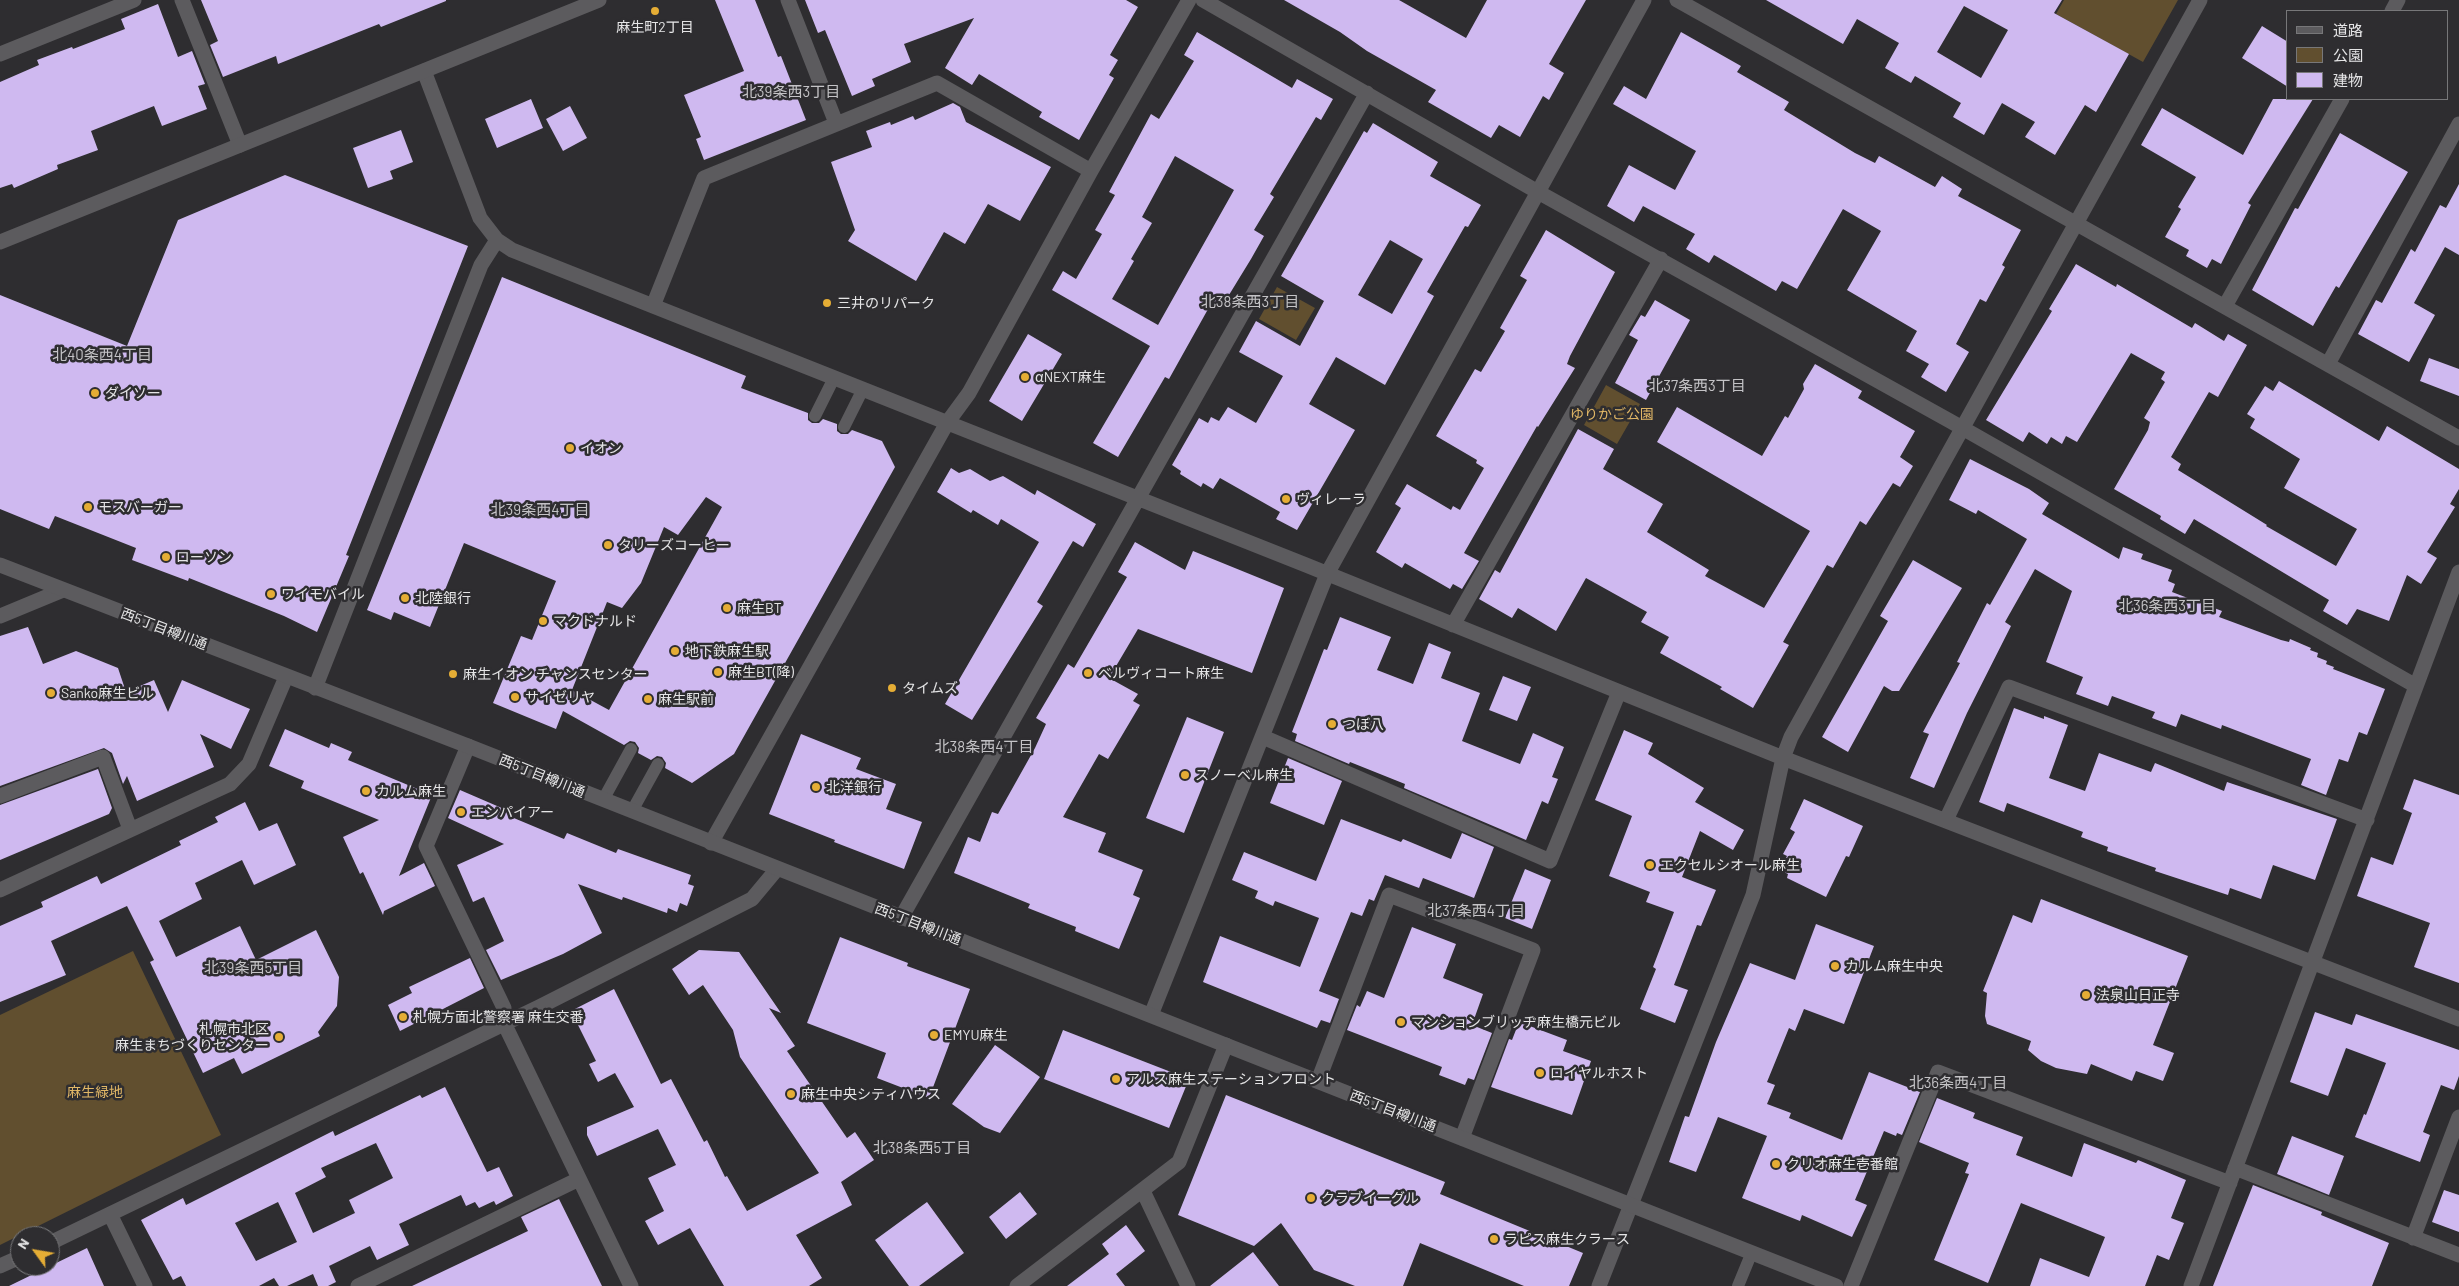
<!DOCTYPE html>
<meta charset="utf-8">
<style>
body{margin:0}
#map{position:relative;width:2459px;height:1286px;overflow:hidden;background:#2e2d30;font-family:Barlow,"Noto Sans JP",sans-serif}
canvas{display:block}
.legend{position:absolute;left:2286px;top:10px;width:162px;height:90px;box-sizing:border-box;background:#2e2d30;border:1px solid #777779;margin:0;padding:6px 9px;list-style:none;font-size:15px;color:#e5e5e6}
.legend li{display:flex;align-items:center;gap:10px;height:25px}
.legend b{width:25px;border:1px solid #777779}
.north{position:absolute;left:10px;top:1226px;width:50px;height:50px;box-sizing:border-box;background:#2e2d30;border:1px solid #777779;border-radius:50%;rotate:302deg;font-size:14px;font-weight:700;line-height:20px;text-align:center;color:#e5e5e6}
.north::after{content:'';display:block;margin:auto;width:18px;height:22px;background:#e5ad35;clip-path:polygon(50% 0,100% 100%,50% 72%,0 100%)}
</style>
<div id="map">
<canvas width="2459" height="1286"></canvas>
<ul class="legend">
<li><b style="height:6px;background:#5c5b5e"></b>道路</li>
<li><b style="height:14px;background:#614f2f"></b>公園</li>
<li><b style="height:14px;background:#cfb9f0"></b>建物</li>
</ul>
<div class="north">N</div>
</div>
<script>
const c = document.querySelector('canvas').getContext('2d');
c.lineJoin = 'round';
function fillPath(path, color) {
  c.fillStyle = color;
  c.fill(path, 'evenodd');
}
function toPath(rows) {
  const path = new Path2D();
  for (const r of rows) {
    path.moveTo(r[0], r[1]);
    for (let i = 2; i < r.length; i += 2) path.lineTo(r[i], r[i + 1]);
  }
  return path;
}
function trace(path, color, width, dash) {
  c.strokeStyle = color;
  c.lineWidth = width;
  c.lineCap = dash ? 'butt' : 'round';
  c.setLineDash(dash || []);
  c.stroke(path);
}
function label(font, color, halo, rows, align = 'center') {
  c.font = font + ' Barlow,"Noto Sans JP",sans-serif';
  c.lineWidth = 5;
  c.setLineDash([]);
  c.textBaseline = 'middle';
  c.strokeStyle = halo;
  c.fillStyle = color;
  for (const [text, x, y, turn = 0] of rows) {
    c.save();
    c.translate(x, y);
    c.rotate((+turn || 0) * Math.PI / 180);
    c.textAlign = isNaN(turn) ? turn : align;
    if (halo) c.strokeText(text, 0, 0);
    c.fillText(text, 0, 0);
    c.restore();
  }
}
fillPath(toPath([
 [2064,0,2178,0,2143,62,2056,14],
 [1277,287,1315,308,1296,340,1259,319],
 [1606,385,1640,404,1617,444,1584,425],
 [133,951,221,1135,0,1245,0,1015]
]), '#614f2f');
fillPath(toPath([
 [201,0,446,0,446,1,381,27,379,24,278,64,276,56,223,77,210,45,218,41],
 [715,0,755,0,778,57,781,56,806,120,704,160,696,139,701,137,684,95,744,71],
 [805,0,1126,0,1138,7,1110,55,1118,60,1109,75,1114,78,1079,140,1039,117,1042,112,979,74,972,85,945,68,974,18,904,44,911,62,872,79,875,86,852,96,825,30,818,33],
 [1284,0,1399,0,1466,38,1487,0,1586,0,1549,64,1564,73,1549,100,1543,96,1520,137,1499,125,1491,138,1428,102,1436,90,1367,51,1340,32],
 [1766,0,2062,0,2054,13,2129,54,2096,112,2085,105,2055,155,2025,137,2035,122,2002,103,1984,135,1953,117,1961,103,1915,76,1911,83,1885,68,1899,43,1857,19,1843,44],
 [1964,6,2008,30,1981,78,1937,52],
 [158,4,178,57,192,51,205,84,198,86,207,109,162,126,154,106,91,131,98,150,57,165,58,169,14,188,12,184,0,188,0,82,39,65,37,60,72,47,73,49,125,29,121,19],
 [2262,26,2288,42,2288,87,2242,58],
 [1197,32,1292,88,1297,79,1333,99,1321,120,1316,117,1270,194,1274,197,1254,230,1264,236,1251,259,1221,308,1212,302,1169,379,1165,377,1118,457,1093,443,1150,346,1052,290,1063,271,1076,279,1102,234,1095,230,1115,195,1109,192,1151,114,1159,119,1194,61,1184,55],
 [1175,156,1234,190,1158,325,1112,299,1134,261,1131,259,1152,223,1142,217],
 [1681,32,1741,66,1737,72,1789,102,1784,110,1855,153,1875,163,1879,156,1935,187,1942,176,1962,189,1958,196,2021,230,2002,265,2005,267,1986,302,1980,299,1956,344,1969,352,1946,392,1921,377,1929,364,1906,351,1917,331,1847,290,1881,231,1843,209,1797,289,1782,281,1776,291,1714,255,1709,263,1686,249,1695,234,1643,206,1634,222,1607,206,1629,165,1675,190,1696,151,1613,104,1624,86,1646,99],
 [531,99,543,128,497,148,485,119],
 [2273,99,2313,99,2248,203,2251,205,2221,264,2212,259,2207,268,2186,256,2189,250,2165,237,2181,209,2178,207,2196,177,2141,145,2162,108,2243,155],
 [953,103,960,107,966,122,1051,167,1020,221,988,204,965,244,944,232,916,281,848,241,855,230,831,162,872,147,866,131,890,122,891,125,913,116,915,120],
 [570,106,587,138,563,151,546,119],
 [1373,123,1438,162,1430,176,1481,205,1468,227,1465,226,1427,292,1434,296,1385,385,1336,357,1309,404,1355,430,1297,530,1276,519,1280,512,1220,478,1213,489,1203,483,1201,487,1180,474,1181,471,1172,465,1199,418,1208,423,1211,417,1219,421,1228,407,1256,423,1283,376,1239,352,1256,321,1300,346,1324,301,1281,276,1364,131,1367,133],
 [1390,240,1423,259,1392,314,1358,295],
 [401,130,413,162,390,171,393,179,368,188,353,148],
 [2340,133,2408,172,2339,288,2336,286,2313,326,2252,290,2295,208,2298,209],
 [285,175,468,246,346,555,349,556,317,632,284,616,189,578,188,581,132,560,136,548,55,516,49,529,0,509,0,295,127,346,178,220],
 [2459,184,2459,255,2445,247,2414,303,2435,315,2409,362,2358,334,2376,300,2382,303,2411,249,2415,252,2440,205,2446,208],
 [1546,230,1615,272,1570,356,1567,364,1575,368,1538,427,1537,426,1464,553,1479,561,1462,589,1453,584,1450,589,1405,563,1402,568,1376,552,1401,508,1395,504,1407,484,1451,510,1453,506,1460,510,1484,468,1476,463,1477,460,1436,436,1475,369,1481,372,1505,331,1500,328,1527,280,1520,276],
 [2076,264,2116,287,2117,284,2192,328,2195,323,2224,341,2228,334,2247,345,2218,397,2209,392,2171,457,2181,464,2178,470,2267,525,2266,526,2336,566,2357,529,2284,488,2300,459,2250,428,2255,419,2247,414,2265,386,2273,391,2279,381,2379,441,2387,426,2459,469,2459,489,2450,504,2455,507,2427,552,2437,558,2421,584,2407,575,2389,621,2357,609,2347,625,2323,611,2329,600,2194,519,2185,534,2160,519,2161,516,2114,489,2148,430,2150,422,2144,418,2165,382,2161,379,2165,372,2131,353,2077,442,2066,436,2062,444,2051,437,2047,444,2029,432,2023,442,1986,420,2052,311,2049,309],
 [502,277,746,376,741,388,808,413,808,420,812,423,819,423,823,419,837,424,837,431,841,434,848,434,852,430,882,441,895,467,734,754,692,783,665,768,666,763,662,757,657,756,651,760,638,753,639,748,635,742,630,741,624,745,563,711,556,729,493,703,521,636,532,640,556,581,464,543,430,627,394,612,391,620,367,610],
 [706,497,722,507,609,710,572,690,607,602,622,608,641,583,664,527,678,535],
 [1655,300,1690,320,1646,400,1615,383,1638,340,1629,335,1641,315,1645,317],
 [1028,334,1062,354,1022,421,989,401],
 [2429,358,2459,369,2459,396,2420,381],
 [1815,364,1862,391,1858,398,1915,431,1900,457,1913,466,1900,487,1893,483,1866,525,1860,521,1833,568,1827,565,1783,642,1789,645,1753,708,1720,689,1722,687,1660,653,1669,637,1641,622,1647,612,1586,578,1556,631,1518,608,1512,618,1479,599,1495,570,1500,573,1578,429,1614,449,1603,469,1663,504,1647,532,1709,570,1705,576,1764,608,1810,531,1657,442,1677,407,1762,456,1785,416,1788,418,1804,389,1803,384],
 [1970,459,2029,489,2049,503,2042,514,2119,559,2123,547,2143,554,2141,559,2172,570,2168,581,2175,584,2172,592,2222,611,2219,617,2281,640,2289,642,2290,639,2311,648,2310,650,2318,653,2317,657,2327,661,2326,664,2334,667,2333,669,2385,689,2367,735,2359,732,2348,762,2339,759,2326,795,2301,785,2311,759,2222,725,2221,729,2181,714,2176,727,2152,718,2155,712,2112,696,2108,706,2076,694,2083,677,2046,662,2072,591,2035,569,2005,622,2011,626,1967,713,1934,788,1910,778,1929,734,1923,732,1960,663,1957,662,1987,603,1990,605,2027,539,1978,510,1976,514,1949,500],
 [951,468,959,473,970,469,990,481,1003,476,1035,495,1037,490,1096,524,1083,547,1073,541,1037,602,1043,606,972,720,945,704,1039,542,1001,519,998,525,973,510,971,513,937,492],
 [1135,542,1185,570,1193,551,1284,588,1252,673,1138,629,1109,678,1138,694,1133,701,1140,705,1108,759,1099,754,1063,817,1106,833,1098,852,1143,870,1133,895,1140,898,1119,949,1075,931,1076,927,1028,908,1030,904,954,873,968,837,980,842,992,812,998,814,1035,748,1046,724,1036,718,1068,664,1074,668,1127,577,1118,572],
 [1913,560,1962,588,1899,691,1892,691,1884,686,1848,752,1822,737,1888,621,1880,616],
 [1340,617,1391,637,1377,670,1413,684,1429,643,1451,652,1441,678,1480,693,1462,741,1520,764,1533,733,1564,747,1552,777,1558,779,1548,804,1542,801,1526,840,1404,788,1405,784,1350,762,1349,764,1295,741,1297,734,1292,732,1324,649,1327,650],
 [28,627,43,664,76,651,118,668,126,692,154,680,168,712,182,680,250,709,231,749,200,734,214,767,137,801,127,776,123,784,112,753,104,748,0,786,0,636],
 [1503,676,1531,687,1517,721,1489,710],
 [2014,708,2044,719,2044,716,2068,725,2049,778,2085,791,2099,753,2151,772,2155,763,2224,791,2227,782,2337,819,2315,880,2273,865,2261,899,2230,888,2228,895,2155,871,2156,868,2107,851,2108,847,2081,837,2083,832,2049,819,2007,803,2004,812,1979,802],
 [1187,717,1224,732,1184,833,1146,818],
 [285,729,329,748,331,743,352,752,348,760,432,795,399,876,424,863,435,886,384,911,383,915,363,872,360,874,343,837,379,820,301,788,304,781,269,766],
 [1624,730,1653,743,1648,754,1704,788,1695,802,1744,830,1733,850,1700,831,1682,877,1716,890,1701,926,1697,925,1674,985,1688,990,1675,1023,1640,1009,1656,969,1653,967,1674,912,1646,902,1650,892,1609,876,1632,816,1595,800],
 [801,734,861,758,856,769,896,784,886,809,922,822,904,869,834,842,835,840,769,814],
 [1288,758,1342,781,1324,825,1270,803],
 [98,769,112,808,109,814,0,860,0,805],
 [2414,779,2459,795,2459,983,2414,967,2430,923,2357,896,2371,857,2393,865,2412,813,2403,809],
 [460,790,511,812,509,816,564,839,567,833,616,853,618,849,691,875,688,884,694,886,687,906,680,903,677,912,668,908,667,913,623,897,622,900,578,884,602,933,563,954,501,980,486,950,504,941,484,897,473,902,457,865,504,844,448,818],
 [1804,799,1863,826,1849,857,1846,856,1826,897,1787,878,1788,874,1780,870,1787,856,1783,854,1795,832,1790,829],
 [245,802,259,831,277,823,296,865,254,885,242,860,195,883,202,899,159,921,176,957,240,926,256,960,316,930,339,977,337,1006,318,1032,320,1036,242,1074,234,1058,203,1073,150,962,154,960,127,906,51,941,66,975,0,1002,0,926,43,907,41,902,97,876,101,884,181,845,179,841,218,822,215,817],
 [1341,819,1401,842,1403,839,1451,859,1462,833,1494,847,1474,898,1423,878,1419,888,1385,875,1374,901,1369,899,1362,916,1351,912,1319,991,1339,999,1330,1023,1321,1020,1317,1028,1203,982,1220,936,1300,967,1319,918,1275,901,1273,906,1255,898,1258,891,1232,880,1244,852,1316,881],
 [1525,869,1551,880,1532,929,1505,918],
 [2041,899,2188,956,2153,1045,2174,1053,2163,1081,2136,1071,2132,1081,2091,1064,2087,1074,2056,1068,2041,1061,2028,1050,2031,1041,1987,1024,1985,1016,1987,993,1983,991,2013,915,2032,923],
 [1816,924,1874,946,1844,1024,1804,1009,1795,1031,1789,1028,1767,1082,1775,1085,1767,1104,1791,1113,1789,1118,1842,1140,1869,1072,1920,1092,1902,1135,1897,1133,1896,1136,1884,1131,1855,1200,1867,1205,1852,1237,1802,1215,1800,1221,1742,1198,1767,1136,1718,1117,1696,1172,1669,1162,1685,1116,1689,1117,1716,1042,1750,963,1795,980],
 [1412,927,1456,944,1443,978,1483,994,1472,1025,1492,1033,1474,1080,1468,1078,1465,1085,1439,1075,1442,1067,1347,1030,1357,1005,1360,1007,1367,991,1384,998],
 [840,937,908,963,907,966,970,989,929,1098,877,1078,886,1053,807,1023],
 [699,950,739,952,781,1013,769,1008,795,1046,787,1051,847,1138,855,1132,874,1160,841,1182,852,1205,796,1235,822,1278,809,1286,724,1286,690,1228,658,1245,645,1221,664,1211,648,1178,676,1165,658,1129,597,1156,587,1135,587,1127,634,1107,615,1073,598,1082,589,1064,596,1061,571,1011,614,989,661,1084,671,1079,704,1142,707,1140,725,1177,727,1176,747,1211,819,1173,740,1057,733,1030,703,985,689,995,672,969],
 [470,958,484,988,400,1031,388,1005,412,993,409,987],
 [2315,1012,2352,1025,2356,1014,2459,1050,2459,1076,2454,1090,2441,1085,2423,1132,2430,1135,2420,1162,2355,1137,2364,1114,2366,1115,2386,1063,2346,1048,2328,1096,2290,1082],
 [1519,1022,1567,1040,1563,1051,1591,1061,1572,1115,1491,1087,1509,1039,1512,1040],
 [1063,1030,1189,1079,1169,1128,1044,1079],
 [995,1045,1040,1077,1000,1133,984,1127,952,1104],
 [445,1087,487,1172,499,1167,513,1196,496,1205,494,1201,479,1208,475,1202,466,1206,461,1195,399,1224,409,1245,377,1260,370,1246,329,1266,336,1282,328,1286,318,1286,313,1274,287,1286,279,1286,274,1278,259,1286,186,1286,181,1276,173,1280,141,1220,183,1198,186,1205,333,1131,335,1136,420,1095,422,1098],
 [376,1143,393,1178,349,1200,355,1213,313,1233,295,1193,326,1177,321,1168],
 [278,1202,297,1242,256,1261,235,1223],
 [1226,1095,1445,1182,1440,1194,1583,1253,1569,1286,1524,1286,1420,1243,1403,1286,1355,1286,1314,1270,1281,1223,1254,1246,1178,1215],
 [1937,1098,1975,1113,1973,1118,2023,1137,2016,1155,2072,1177,2084,1143,2136,1163,2138,1160,2186,1180,2171,1218,2184,1223,2169,1260,2157,1255,2145,1286,2030,1286,2040,1258,2089,1277,2105,1237,2021,1203,1988,1283,1934,1260,1969,1174,1965,1173,1969,1163,1919,1142],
 [2292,1136,2344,1156,2329,1195,2277,1174],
 [2253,1185,2322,1212,2321,1215,2389,1243,2372,1286,2213,1286],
 [2444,1190,2459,1195,2459,1232,2432,1222],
 [1020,1192,1037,1214,1006,1239,989,1217],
 [559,1199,602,1286,412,1286,528,1231,521,1217],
 [927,1202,964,1253,919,1286,909,1286,875,1240],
 [1126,1225,1145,1251,1116,1274,1125,1286,1067,1286,1109,1254,1102,1244],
 [87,1248,104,1286,9,1286,50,1266],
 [1253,1252,1279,1286,1210,1286]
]), '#cfb9f0');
trace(toPath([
 [815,416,834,378],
 [844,427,863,389],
 [603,800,631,749],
 [632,811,658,764],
 [1738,1286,1752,1252]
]), '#5c5b5e', 12);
trace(toPath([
 [182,0,240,145],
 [788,0,836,123],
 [1203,0,1538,192,1950,421,2416,686],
 [1677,0,2459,438],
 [2392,11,2398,0],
 [0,54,134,0],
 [424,71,480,218,497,240,512,250,1306,565,1783,758,2459,1019],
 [653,306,704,178,937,83,1091,171],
 [2225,306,2342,99],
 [2328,364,2459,124],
 [0,616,63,590],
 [1453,625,1661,259],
 [315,688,481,265,497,240],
 [1263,737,1550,861,1619,692],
 [468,746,426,846,504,1008,504,1023,631,1286],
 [0,796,103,757,130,829],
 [1946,820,2009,687,2367,820],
 [711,843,947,423,969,393,1091,171,1189,0],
 [0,890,230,784,249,764,286,677],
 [901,918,1367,93],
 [1151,1015,1327,574,1644,0],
 [1318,1081,1389,895,1533,950,1462,1138],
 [2235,1168,2459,1255],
 [1143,1191,1188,1286],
 [110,1214,145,1286],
 [2413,1238,2459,1117],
 [50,1243,539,1007,752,899,777,869],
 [0,1266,20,1257],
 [358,1286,579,1179],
 [1017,1286,1179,1162,1226,1045],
 [1599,1286,1753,895,1783,758,1791,737,2200,0],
 [1851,1286,1938,1072,2230,1183],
 [2191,1286,2459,572]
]), '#5c5b5e', 15);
trace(toPath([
 [0,242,599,0],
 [0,565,468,746,1836,1286]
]), '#5c5b5e', 15);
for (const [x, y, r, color] of [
 [655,11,5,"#e5ad35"],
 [827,303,5,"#e5ad35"],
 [1025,377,5,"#e5ad35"],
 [95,393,5,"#e5ad35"],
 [570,448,5,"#e5ad35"],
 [1286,499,5,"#e5ad35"],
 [88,507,5,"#e5ad35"],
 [608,545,5,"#e5ad35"],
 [166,557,5,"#e5ad35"],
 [271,594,5,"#e5ad35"],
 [405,598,5,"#e5ad35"],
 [727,608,5,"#e5ad35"],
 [543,621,5,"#e5ad35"],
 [675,651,5,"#e5ad35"],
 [718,672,5,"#e5ad35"],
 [1088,673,5,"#e5ad35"],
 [453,674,5,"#e5ad35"],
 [892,688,5,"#e5ad35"],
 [51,693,5,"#e5ad35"],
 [515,697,5,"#e5ad35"],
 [648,699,5,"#e5ad35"],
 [1332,724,5,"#e5ad35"],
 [1185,775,5,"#e5ad35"],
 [816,787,5,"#e5ad35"],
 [366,791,5,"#e5ad35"],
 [461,812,5,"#e5ad35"],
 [1650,865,5,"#e5ad35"],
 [1835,966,5,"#e5ad35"],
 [2086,995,5,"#e5ad35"],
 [403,1017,5,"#e5ad35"],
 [1401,1022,5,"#e5ad35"],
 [934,1035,5,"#e5ad35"],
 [279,1037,5,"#e5ad35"],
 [1540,1073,5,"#e5ad35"],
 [1116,1079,5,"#e5ad35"],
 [791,1094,5,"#e5ad35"],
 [1776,1164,5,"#e5ad35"],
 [1311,1198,5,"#e5ad35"],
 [1494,1239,5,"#e5ad35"]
]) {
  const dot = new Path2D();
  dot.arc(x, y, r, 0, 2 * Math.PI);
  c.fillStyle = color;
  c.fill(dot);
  trace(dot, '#2e2d30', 2);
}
label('14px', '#e5e5e6', '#2e2d30', [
 ["麻生町2丁目",655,27,"center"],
 ["三井のリパーク",837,303],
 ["αNEXT麻生",1035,377],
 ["ダイソー",105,393],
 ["イオン",580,448],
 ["ヴィレーラ",1296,499],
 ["モスバーガー",98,507],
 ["タリーズコーヒー",618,545],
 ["ローソン",176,557],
 ["ワイモバイル",281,594],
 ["北陸銀行",415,598],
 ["麻生BT",737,608],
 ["マクドナルド",553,621],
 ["地下鉄麻生駅",685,651],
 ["麻生BT(降)",728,672],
 ["ベルヴィコート麻生",1098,673],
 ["麻生イオン チャンスセンター",463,674],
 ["タイムズ",902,688],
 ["Sanko麻生ビル",61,693],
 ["サイゼリヤ",525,697],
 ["麻生駅前",658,699],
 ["つぼ八",1342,724],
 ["スノーベル麻生",1195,775],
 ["北洋銀行",826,787],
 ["カルム麻生",376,791],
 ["エンパイアー",471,812],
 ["エクセルシオール麻生",1660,865],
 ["カルム麻生中央",1845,966],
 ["法泉山日正寺",2096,995],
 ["札幌方面北警察署 麻生交番",413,1017],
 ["マンションブリッヂ麻生橋元ビル",1411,1022],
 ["札幌市北区",269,1029,"right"],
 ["麻生まちづくりセンター",269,1045,"right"],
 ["EMYU麻生",944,1035],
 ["ロイヤルホスト",1550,1073],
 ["アルス麻生ステーションフロント",1126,1079],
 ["麻生中央シティハウス",801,1094],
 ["クリオ麻生壱番館",1786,1164],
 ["クラブイーグル",1321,1198],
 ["ラピス麻生クラース",1504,1239]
], 'left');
label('14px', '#e1b766', '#2e2d30', [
 ["ゆりかご公園",1612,414],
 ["麻生緑地",95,1092]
]);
label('14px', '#e5e5e6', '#2e2d30', [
 ["西5丁目樽川通",164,629,21],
 ["西5丁目樽川通",542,776,22],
 ["西5丁目樽川通",918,924,21],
 ["西5丁目樽川通",1393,1111,21]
]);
label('15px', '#c4c3c6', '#2e2d30', [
 ["北39条西3丁目",791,92],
 ["北38条西3丁目",1250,302],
 ["北40条西4丁目",102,355],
 ["北37条西3丁目",1697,386],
 ["北39条西4丁目",540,510],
 ["北36条西3丁目",2167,606],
 ["北38条西4丁目",984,747],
 ["北37条西4丁目",1476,911],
 ["北39条西5丁目",253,968],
 ["北36条西4丁目",1958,1083],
 ["北38条西5丁目",922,1148]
]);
</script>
